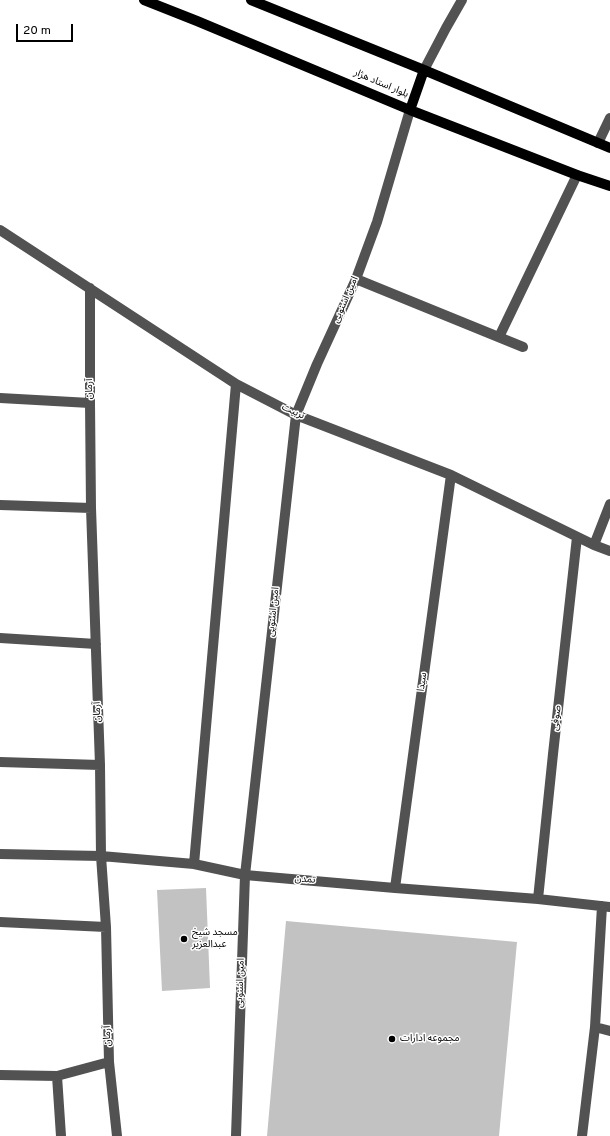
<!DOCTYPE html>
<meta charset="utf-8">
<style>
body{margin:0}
#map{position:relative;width:610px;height:1136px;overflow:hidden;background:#fff;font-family:Overpass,sans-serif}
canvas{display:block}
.scale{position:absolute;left:16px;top:24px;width:57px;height:18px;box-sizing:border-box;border:2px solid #000;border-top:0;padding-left:5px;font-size:12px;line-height:14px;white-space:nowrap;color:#000;-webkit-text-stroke:3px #fff;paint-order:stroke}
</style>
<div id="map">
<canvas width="610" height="1136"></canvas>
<div class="scale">20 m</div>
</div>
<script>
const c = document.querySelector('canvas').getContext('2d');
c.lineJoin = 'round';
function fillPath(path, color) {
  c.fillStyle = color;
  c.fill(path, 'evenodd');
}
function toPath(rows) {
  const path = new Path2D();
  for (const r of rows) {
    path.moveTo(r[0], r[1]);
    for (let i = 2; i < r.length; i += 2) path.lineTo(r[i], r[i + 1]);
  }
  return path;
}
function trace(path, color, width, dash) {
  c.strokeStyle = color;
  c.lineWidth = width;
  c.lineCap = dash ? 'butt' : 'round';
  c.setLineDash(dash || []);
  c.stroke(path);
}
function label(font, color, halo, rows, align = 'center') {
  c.font = font + ' Overpass,"Noto Sans Arabic",sans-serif';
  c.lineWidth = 3;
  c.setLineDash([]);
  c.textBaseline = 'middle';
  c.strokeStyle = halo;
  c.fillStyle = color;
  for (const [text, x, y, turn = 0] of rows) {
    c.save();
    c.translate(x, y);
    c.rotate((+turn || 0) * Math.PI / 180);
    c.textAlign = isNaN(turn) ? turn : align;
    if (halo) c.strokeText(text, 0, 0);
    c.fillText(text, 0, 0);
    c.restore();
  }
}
fillPath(toPath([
 [206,888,210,988,162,991,157,890],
 [286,921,517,942,499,1136,267,1136]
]), '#c2c2c2');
trace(toPath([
 [424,70,446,28,462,0],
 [598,143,610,118],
 [0,230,236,384,296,415,451,475,594,545,610,551],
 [356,279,523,347],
 [90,288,90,403,91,508,100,765,101,856,106,927,109,1062,117,1136],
 [499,337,577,175],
 [0,398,90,403],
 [0,505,91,508],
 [594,545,610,504],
 [0,638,96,644],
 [0,762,100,765],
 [0,854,101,856,194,864,245,875,395,888,538,899,610,907],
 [194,864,236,384],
 [395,888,451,475],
 [538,899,553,754,577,537],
 [0,922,106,927],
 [595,1027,610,1031],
 [0,1075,57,1076,109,1062],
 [57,1076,61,1136],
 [236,1136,245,875,296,415,317,364,356,279,377,222,410,110],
 [582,1136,595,1027,602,906]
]), '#525252', 10);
trace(toPath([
 [144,0,197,21,410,110,577,175,610,186],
 [251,0,424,70,610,148],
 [410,110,424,70]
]), '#000', 10);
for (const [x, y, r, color] of [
 [184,939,4,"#000"],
 [392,1039,4,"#000"]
]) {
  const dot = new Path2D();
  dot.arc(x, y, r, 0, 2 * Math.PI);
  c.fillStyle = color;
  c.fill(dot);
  trace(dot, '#fff', 1.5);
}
label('10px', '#000', '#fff', [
 ["بلوار استاد هژار",381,84,23],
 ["امین اشنویی",346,300,-66],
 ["آرمان",90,389,-90],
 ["تربیت",293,412,25],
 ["امین اشنویی",274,612,-84],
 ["سیدا",423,682,-82],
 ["آرمان",98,712,-92],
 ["صوفی",557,718,-83],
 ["تمدن",305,880,5],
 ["امین اشنویی",241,983,-88],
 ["آرمان",108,1036,-91]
]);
label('10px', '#000', '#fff', [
 ["مسجد شیخ",192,933],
 ["عبدالعزیر",192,945],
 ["مجموعه ادارات",400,1039]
], 'left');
</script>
